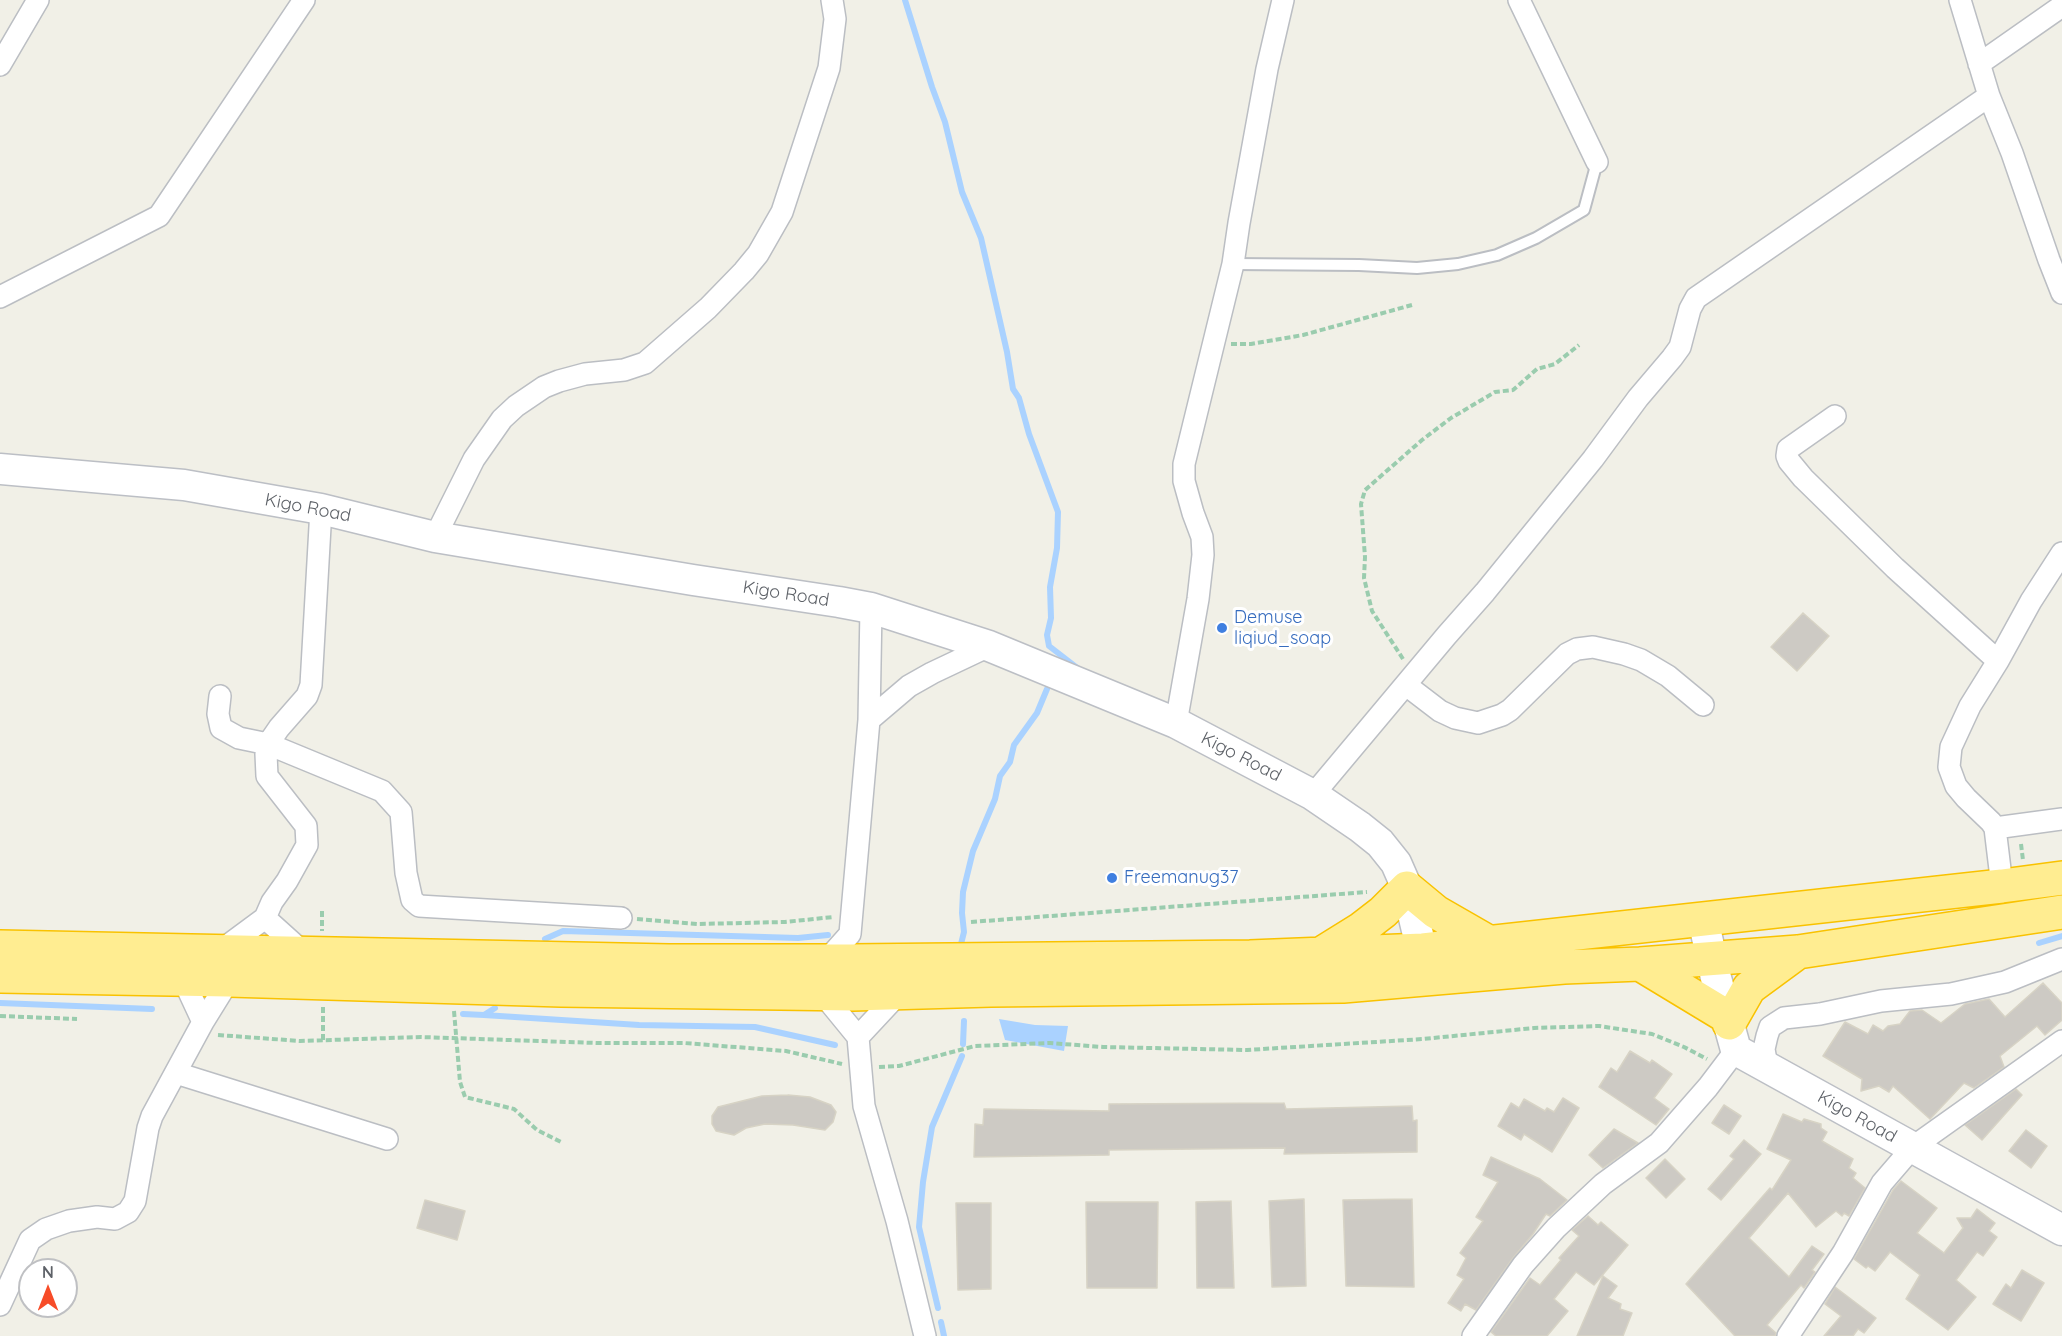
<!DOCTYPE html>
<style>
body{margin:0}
#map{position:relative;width:2062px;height:1336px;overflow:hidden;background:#f1f0e7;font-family:Quicksand,sans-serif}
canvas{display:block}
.north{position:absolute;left:18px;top:1258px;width:60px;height:60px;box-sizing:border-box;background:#fff;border:2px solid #bfc0c3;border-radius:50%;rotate:0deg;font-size:16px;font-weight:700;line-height:24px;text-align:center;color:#5e6268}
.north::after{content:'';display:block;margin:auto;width:21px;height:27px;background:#f74c28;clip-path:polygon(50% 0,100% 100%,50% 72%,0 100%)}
</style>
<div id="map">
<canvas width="2062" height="1336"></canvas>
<div class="north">N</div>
</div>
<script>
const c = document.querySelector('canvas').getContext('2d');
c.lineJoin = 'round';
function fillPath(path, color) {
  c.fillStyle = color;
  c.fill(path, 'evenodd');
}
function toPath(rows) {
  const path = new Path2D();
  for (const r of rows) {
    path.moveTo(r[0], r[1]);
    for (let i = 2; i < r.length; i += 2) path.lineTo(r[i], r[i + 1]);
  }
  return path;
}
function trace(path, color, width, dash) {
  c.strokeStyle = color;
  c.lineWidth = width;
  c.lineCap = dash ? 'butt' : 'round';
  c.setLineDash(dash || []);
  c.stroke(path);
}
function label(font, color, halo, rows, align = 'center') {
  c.font = font + ' Quicksand,sans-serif';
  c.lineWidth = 6;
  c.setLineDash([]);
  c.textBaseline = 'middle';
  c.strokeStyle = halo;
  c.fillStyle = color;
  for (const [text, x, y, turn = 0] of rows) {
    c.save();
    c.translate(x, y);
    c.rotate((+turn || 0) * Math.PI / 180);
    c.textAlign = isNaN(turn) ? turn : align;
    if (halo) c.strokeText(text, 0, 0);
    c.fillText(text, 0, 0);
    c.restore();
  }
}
fillPath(toPath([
 [999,1019,1035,1025,1068,1026,1064,1051,1005,1040]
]), '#aad2ff');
trace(toPath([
 [905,0,932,87,945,122,962,192,981,238,1007,352,1013,389,1019,398,1029,434,1058,512,1057,548,1050,587,1051,618,1047,635,1049,646,1080,670],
 [545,939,563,931,798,938,828,935],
 [2039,943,2062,936],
 [960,948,964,932,962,913,963,892,973,851,995,799,1000,776,1010,762,1014,745,1037,713,1047,689],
 [0,1003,152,1009],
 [463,1014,484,1015,495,1008],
 [484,1015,639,1025,755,1027,835,1045],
 [963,1044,964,1021],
 [938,1308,919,1227,923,1182,932,1127,962,1056],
 [941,1322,944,1336]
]), '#aad2ff', 6);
const building = toPath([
 [1803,613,1829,636,1797,671,1771,647,1803,613],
 [2043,983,2062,1003,2062,1020,2045,1035,2037,1026,2000,1056,2004,1067,1974,1088,1964,1083,1930,1119,1893,1086,1889,1092,1879,1086,1861,1091,1862,1079,1823,1056,1845,1022,1868,1034,1873,1025,1883,1031,1888,1026,1900,1024,1910,1011,1922,1010,1941,1023,1965,1004,1989,999,2005,1017,2043,983],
 [1630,1051,1650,1063,1652,1060,1672,1074,1654,1098,1669,1109,1656,1125,1599,1087,1611,1068,1617,1072,1630,1051],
 [2016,1089,2022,1095,1982,1140,1965,1125,2016,1089],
 [788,1095,810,1097,831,1105,836,1112,833,1122,825,1130,793,1125,765,1124,746,1128,734,1135,716,1131,712,1124,712,1116,718,1107,762,1096,788,1095],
 [1563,1098,1579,1108,1552,1152,1524,1134,1521,1140,1498,1126,1511,1103,1519,1108,1524,1099,1545,1111,1547,1108,1554,1112,1563,1098],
 [1284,1103,1286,1109,1412,1106,1413,1121,1417,1120,1417,1152,1284,1154,1285,1148,1109,1150,1109,1155,974,1157,975,1124,983,1125,984,1109,1109,1111,1109,1104,1284,1103],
 [1724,1105,1741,1116,1729,1134,1712,1123,1724,1105],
 [1783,1114,1802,1122,1804,1119,1821,1124,1821,1128,1827,1132,1822,1141,1853,1159,1849,1168,1856,1173,1853,1178,1865,1188,1849,1216,1844,1213,1842,1216,1836,1211,1816,1227,1788,1193,1749,1238,1789,1277,1812,1246,1824,1254,1812,1270,1815,1272,1804,1288,1801,1285,1767,1325,1776,1333,1775,1336,1735,1336,1686,1284,1770,1188,1772,1190,1791,1160,1767,1149,1783,1114],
 [1614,1129,1638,1143,1603,1168,1589,1155,1614,1129],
 [2026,1130,2047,1146,2031,1168,2009,1151,2026,1130],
 [1744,1140,1761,1154,1721,1200,1708,1189,1734,1159,1730,1156,1744,1140],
 [1491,1157,1540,1179,1567,1200,1550,1216,1546,1214,1533,1234,1513,1258,1476,1310,1465,1304,1461,1311,1448,1303,1464,1279,1457,1275,1466,1258,1460,1253,1483,1221,1476,1217,1498,1182,1483,1175,1491,1157],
 [1665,1159,1685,1179,1666,1198,1646,1178,1665,1159],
 [1901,1181,1937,1208,1917,1233,1944,1253,1963,1228,1957,1218,1971,1218,1977,1209,1995,1223,1989,1231,1997,1237,1983,1256,1977,1252,1956,1280,1976,1297,1948,1330,1906,1299,1920,1275,1890,1252,1875,1271,1868,1266,1866,1268,1854,1259,1893,1190,1901,1181],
 [1304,1199,1306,1286,1272,1287,1269,1201,1304,1199],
 [1412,1199,1414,1287,1346,1286,1343,1200,1412,1199],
 [425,1200,465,1211,457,1240,417,1228,425,1200],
 [1231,1201,1234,1288,1197,1288,1196,1202,1231,1201],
 [1086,1202,1158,1202,1157,1288,1087,1288,1086,1202],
 [956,1203,991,1203,991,1289,958,1290,956,1203],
 [1588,1216,1598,1225,1601,1222,1628,1245,1594,1285,1576,1272,1554,1299,1568,1311,1547,1336,1496,1336,1491,1332,1530,1278,1540,1285,1561,1260,1559,1258,1579,1236,1572,1230,1588,1216],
 [2022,1270,2044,1283,2021,1321,1993,1304,2006,1284,2011,1288,2022,1270],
 [1603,1276,1617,1286,1608,1298,1621,1304,1620,1309,1632,1313,1623,1336,1577,1336,1603,1276],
 [1835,1287,1876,1318,1864,1333,1858,1329,1853,1336,1824,1336,1841,1316,1825,1304,1835,1287]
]);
fillPath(building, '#cdcac4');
trace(building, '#d7d3c5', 1.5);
const lane = toPath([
 [1233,264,1359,265,1417,268,1458,264,1497,255,1536,238,1584,210,1597,162]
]);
const street = toPath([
 [1519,0,1597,162],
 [1960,0,1989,96,2012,153,2049,260,2062,293],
 [1979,64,2062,6],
 [0,65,38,0],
 [0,297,159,216,304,0],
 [1835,416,1788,449,1787,456,1789,461,1803,478,1895,568,1998,661,1970,706,1951,747,1949,767,1956,786,1966,798,1991,822,1995,828,2002,886],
 [435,537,474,459,502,419,516,406,544,387,559,381,585,374,624,370,645,363,708,308,744,271,758,254,782,212,829,68,835,19,832,0],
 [1998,661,2031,601,2062,553],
 [1406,685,1440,711,1455,718,1478,723,1502,715,1510,710,1567,654,1577,649,1593,647,1624,654,1641,660,1668,676,1703,705],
 [220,696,218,714,221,728,239,738,268,744,382,791,401,812,406,873,412,900,419,906,621,918],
 [869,720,909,686,932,673,989,646],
 [1176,723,1198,599,1203,555,1202,537,1193,513,1184,481,1184,464,1233,264,1239,223,1267,69,1283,0],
 [1313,795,1447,635,1485,592,1593,459,1638,398,1672,358,1680,347,1690,309,1696,298,1989,96],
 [1995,828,2062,819],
 [265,918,305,954],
 [219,952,265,918,272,902,287,881,307,845,306,826,267,776,266,754,268,744,279,728,307,696,311,685,321,509],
 [826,961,850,934,869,720,871,608],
 [183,979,203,1022],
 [822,993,858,1037,864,1106,897,1221,925,1336],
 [858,1037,900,992],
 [1767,1067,1764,1049,1767,1036,1770,1027,1784,1018,1820,1014,1881,1001,1951,994,2005,982,2062,959],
 [176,1073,387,1139],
 [0,1305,30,1240,46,1229,69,1221,97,1217,115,1219,128,1212,135,1201,148,1128,152,1116,203,1022,229,980],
 [1473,1336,1523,1265,1556,1228,1603,1184,1659,1143,1708,1087,1736,1050],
 [1788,1336,1843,1253,1882,1183,1913,1147,2062,1041]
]);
const secondary = toPath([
 [0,469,184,485,321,509,435,537,693,580,839,602,871,608,989,646,1176,723,1313,795,1360,827,1380,843,1396,863,1407,888,1427,973],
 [1703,919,1716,978,1736,1050,2062,1230]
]);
const highway = toPath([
 [0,947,669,961,850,961,1250,957,1423,950,2002,886,2062,878],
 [1324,952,1361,929,1383,912,1407,888,1436,912,1490,943],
 [1640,964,1726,1016],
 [0,976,229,980,561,990,853,994,991,990,1343,986,1564,967,1640,964,1798,952,2062,912],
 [1729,1023,1749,988,1798,952]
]);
trace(lane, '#bbbec3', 14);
trace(street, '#bbbec3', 24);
trace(secondary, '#bcbfc5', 33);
trace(highway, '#f9c200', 36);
trace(toPath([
 [1231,344,1251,344,1303,335,1412,305],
 [1403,659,1372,611,1364,578,1365,557,1361,504,1365,490,1422,440,1451,418,1495,392,1513,390,1537,369,1555,364,1579,345],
 [2021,844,2023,860],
 [322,911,322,931],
 [637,919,698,924,785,922,833,917],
 [971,922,1367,892],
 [323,1007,323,1040],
 [454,1011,460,1082,465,1097,514,1109,537,1130,563,1143],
 [0,1016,77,1019],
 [218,1035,300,1041,421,1037,597,1043,684,1043,786,1051,842,1064],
 [879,1067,899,1066,975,1046,1050,1043,1103,1047,1247,1050,1423,1039,1534,1028,1599,1026,1652,1034,1684,1047,1707,1059]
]), '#9accae', 4, [6, 3]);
trace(lane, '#fff', 10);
trace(street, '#fff', 21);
trace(secondary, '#fff', 30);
trace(highway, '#ffed91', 33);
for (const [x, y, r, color] of [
 [1222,628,6,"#3f7fe0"],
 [1112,878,6,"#3f7fe0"]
]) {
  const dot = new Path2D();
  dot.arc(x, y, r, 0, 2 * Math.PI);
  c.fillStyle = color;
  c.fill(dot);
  trace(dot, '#fff', 2);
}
label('18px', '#5e6268', '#fff', [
 ["Kigo Road",308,508,11],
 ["Kigo Road",786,594,9],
 ["Kigo Road",1241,757,27],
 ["Kigo Road",1857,1117,29]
]);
label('18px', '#366cbe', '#fff', [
 ["Demuse",1234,618],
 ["liqiud_soap",1234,639],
 ["Freemanug37",1124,878]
], 'left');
</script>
